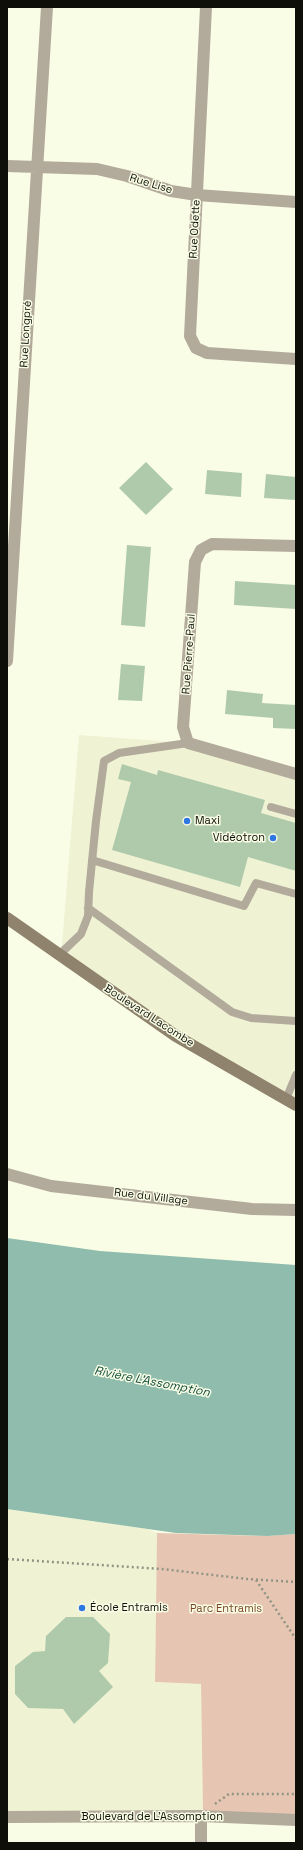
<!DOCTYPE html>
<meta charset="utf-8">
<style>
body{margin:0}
#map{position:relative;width:303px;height:1850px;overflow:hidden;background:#fafde6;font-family:"Space Grotesk",sans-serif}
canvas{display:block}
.frame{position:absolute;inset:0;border:8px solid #0e0f08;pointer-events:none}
</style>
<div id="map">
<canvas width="303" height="1850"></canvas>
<div class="frame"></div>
</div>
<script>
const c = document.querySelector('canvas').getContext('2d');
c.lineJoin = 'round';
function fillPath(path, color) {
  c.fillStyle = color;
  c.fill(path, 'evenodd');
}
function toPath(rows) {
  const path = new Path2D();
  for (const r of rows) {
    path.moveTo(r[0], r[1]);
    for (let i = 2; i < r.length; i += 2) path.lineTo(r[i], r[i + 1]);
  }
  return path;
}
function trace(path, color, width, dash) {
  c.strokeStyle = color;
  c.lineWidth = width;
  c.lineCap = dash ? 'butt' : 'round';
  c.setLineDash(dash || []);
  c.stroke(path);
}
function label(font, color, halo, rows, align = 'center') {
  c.font = font + ' "Space Grotesk",sans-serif';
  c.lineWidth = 3;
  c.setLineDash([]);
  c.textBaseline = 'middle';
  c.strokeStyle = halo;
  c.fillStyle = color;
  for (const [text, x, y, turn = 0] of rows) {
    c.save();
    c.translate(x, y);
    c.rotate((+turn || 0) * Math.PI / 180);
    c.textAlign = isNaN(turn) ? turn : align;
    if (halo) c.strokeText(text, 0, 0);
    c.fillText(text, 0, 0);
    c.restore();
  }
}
fillPath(toPath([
 [79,735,188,743,296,774,296,1105,59,955,62,944],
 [7,1509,147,1529,157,1533,155,1682,201,1684,203,1816,7,1817]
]), '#eff3d4');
fillPath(toPath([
 [157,1533,264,1536,296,1534,296,1821,203,1816,201,1684,155,1682]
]), '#e6c6b2');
fillPath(toPath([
 [7,1238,100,1251,296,1265,296,1534,267,1536,176,1533,7,1509]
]), '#8fbcac');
fillPath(toPath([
 [146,462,173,489,146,515,119,488],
 [207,470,242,473,241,497,205,494],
 [266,474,296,477,296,500,264,498],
 [127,545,151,547,145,627,121,625],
 [235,581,296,585,296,609,234,605],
 [121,664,145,666,142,701,118,700],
 [227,690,263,694,262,703,296,705,296,729,273,728,273,718,225,714],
 [122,764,157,775,158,770,265,800,261,813,296,823,296,871,248,857,240,887,112,850,131,782,118,779],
 [66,1617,93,1617,110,1634,108,1663,99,1671,113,1687,74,1724,63,1709,28,1708,15,1694,15,1666,33,1652,45,1651,46,1636]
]), '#afcaab');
trace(toPath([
 [7,1559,162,1569,247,1579,296,1582],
 [256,1580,296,1639],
 [215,1804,229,1794,296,1794]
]), '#919484', 2.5, [2, 3]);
trace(toPath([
 [271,807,296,814],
 [92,860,244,906,256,883,296,894],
 [88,908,232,1012,251,1018,296,1021],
 [59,955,81,934,88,916,89,892,96,821,104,761,119,753,188,743],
 [286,1099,296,1075]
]), '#b2aa9b', 8);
trace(toPath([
 [206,7,190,336,196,348,207,353,296,359],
 [7,166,97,169,127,176,171,191,197,195,296,202],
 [296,546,212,544,201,550,195,562,183,727,188,743,296,774],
 [7,661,47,7],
 [7,1174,51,1186,252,1209,296,1210],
 [201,1816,201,1843]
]), '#b2aa9b', 12);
trace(toPath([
 [7,1817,201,1816,296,1820]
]), '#b2aa9b', 12);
trace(toPath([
 [7,918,176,1036,296,1105]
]), '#8f836d', 12);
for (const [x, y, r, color] of [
 [187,821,4,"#2f78e4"],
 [273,838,4,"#2f78e4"],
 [82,1608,4,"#2f78e4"]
]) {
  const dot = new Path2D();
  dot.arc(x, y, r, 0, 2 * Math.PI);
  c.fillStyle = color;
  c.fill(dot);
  trace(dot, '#fafde6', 1.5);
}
label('11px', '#0e0f08', '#fafde6', [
 ["Rue Lise",151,184,17],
 ["Rue Odette",195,229,-87],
 ["Rue Longpré",26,334,-87],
 ["Rue Pierre-Paul",189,654,-86],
 ["Boulevard Lacombe",149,1016,33],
 ["Rue du Village",151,1197,7],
 ["Boulevard de L'Assomption",152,1817]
]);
label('11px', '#0e0f08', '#fafde6', [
 ["Maxi",195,821],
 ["Vidéotron",265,838,"right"],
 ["École Entramis",90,1608]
], 'left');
label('11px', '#774724', '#fafde6', [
 ["Parc Entramis",226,1609]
]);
label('italic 12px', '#124d3e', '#fafde6', [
 ["Rivière L'Assomption",152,1382,11]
]);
</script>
